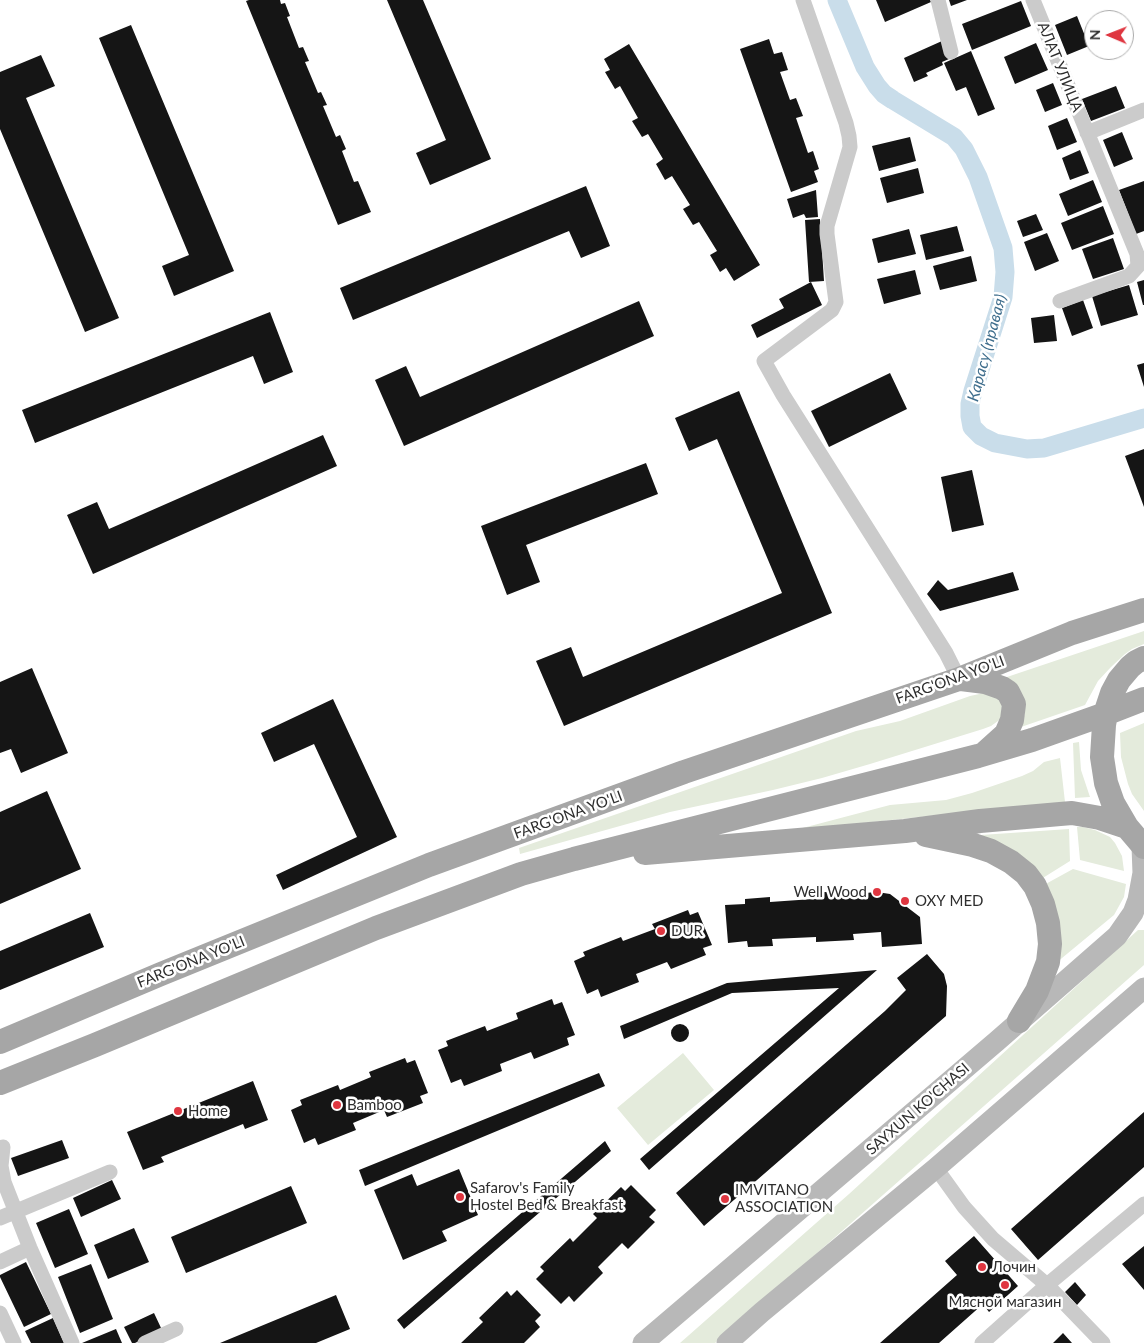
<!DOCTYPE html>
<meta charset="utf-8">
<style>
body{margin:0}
#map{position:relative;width:1144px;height:1343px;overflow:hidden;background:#fff;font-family:Lato,sans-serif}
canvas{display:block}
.north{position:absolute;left:1084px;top:10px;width:50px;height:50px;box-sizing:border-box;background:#fff;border:1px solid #ababab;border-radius:50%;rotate:271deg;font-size:14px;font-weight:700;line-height:20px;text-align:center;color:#2e2e2e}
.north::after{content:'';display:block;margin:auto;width:18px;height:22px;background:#df3640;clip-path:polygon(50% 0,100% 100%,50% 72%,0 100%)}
</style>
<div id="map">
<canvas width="1144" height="1343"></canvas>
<div class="north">N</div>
</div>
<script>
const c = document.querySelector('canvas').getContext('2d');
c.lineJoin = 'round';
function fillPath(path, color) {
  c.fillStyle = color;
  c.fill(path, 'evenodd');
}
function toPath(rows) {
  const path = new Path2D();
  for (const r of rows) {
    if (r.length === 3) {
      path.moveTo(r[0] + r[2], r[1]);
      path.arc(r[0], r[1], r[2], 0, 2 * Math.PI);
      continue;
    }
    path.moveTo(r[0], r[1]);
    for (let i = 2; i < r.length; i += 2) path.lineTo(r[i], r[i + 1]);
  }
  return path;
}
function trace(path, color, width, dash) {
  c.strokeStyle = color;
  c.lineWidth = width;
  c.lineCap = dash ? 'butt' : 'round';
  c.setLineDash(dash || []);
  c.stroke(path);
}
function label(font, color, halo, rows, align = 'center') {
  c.font = font + ' Lato,sans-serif';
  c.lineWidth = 5;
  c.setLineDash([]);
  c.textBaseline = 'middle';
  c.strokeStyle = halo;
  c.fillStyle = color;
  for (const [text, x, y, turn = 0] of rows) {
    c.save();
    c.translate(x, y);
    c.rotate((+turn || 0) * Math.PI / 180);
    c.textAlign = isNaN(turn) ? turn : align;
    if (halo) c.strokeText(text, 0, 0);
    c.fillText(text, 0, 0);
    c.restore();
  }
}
fillPath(toPath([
 [1144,631,1144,644,1132,649,1125,654,1111,667,1098,681,1085,705,1021,727,1025,713,1025,703,1004,678],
 [984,693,998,698,1002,704,1001,718,998,721,991,726,983,729,870,764,822,778,773,790,670,812,520,854,519,848,856,731,900,721,970,696],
 [1144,723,1144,811,1132,794,1128,784,1121,757,1120,733],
 [1079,742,1081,770,1090,797,1075,798,1073,743],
 [1060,758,1065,802,795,830,890,805,946,800,972,793,1022,776,1033,771,1044,762],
 [1077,827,1083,827,1095,830,1110,837,1115,843,1122,856,1124,871,1080,860],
 [1069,829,1070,861,1038,881,981,835],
 [1073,869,1126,884,1124,897,1114,915,1056,963,1042,886],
 [1138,930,1144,930,1144,965,715,1343,680,1343,849,1194],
 [683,1053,714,1090,648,1145,617,1108]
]), '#e4ebdc');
trace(toPath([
 [837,0,865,67,877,86,884,94,893,100,954,137,964,149,978,177,1003,248,1005,272,1003,297,973,391,970,404,970,416,972,427,981,436,995,443,1027,449,1044,448,1144,418]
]), '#c9ddea', 19);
fillPath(toPath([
 [249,0,280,0,281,4,285,3,290,16,287,17,299,48,303,47,309,61,305,62,318,93,321,92,327,105,323,106,336,137,340,135,346,149,342,151,354,182,358,181,371,212,338,225,246,1],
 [387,0,423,0,491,159,430,185,416,153,446,140],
 [876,0,930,0,931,2,885,22],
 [949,0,967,0,951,6],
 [1021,1,1031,26,972,50,962,24],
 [1077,16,1089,46,1067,55,1055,25],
 [131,25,234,271,174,296,162,266,189,255,99,38],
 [769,39,774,54,782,52,788,70,780,72,790,100,796,98,803,116,796,118,808,153,813,151,819,169,814,171,818,182,791,192,740,49],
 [942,41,949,59,942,62,943,65,926,73,928,76,914,82,904,58],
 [1036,43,1048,70,1015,84,1004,57],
 [629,44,760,265,734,281,726,268,720,272,710,255,717,251,699,222,693,225,683,209,690,205,672,176,665,180,656,164,663,159,648,134,642,137,632,121,638,118,620,86,615,89,605,72,610,70,604,59],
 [971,51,995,109,978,116,966,87,956,91,944,63],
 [41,55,55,86,26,98,119,318,85,332,0,129,0,72],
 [1053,83,1062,105,1045,112,1036,90],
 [1116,86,1125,108,1091,121,1082,99],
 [1067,118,1077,142,1057,150,1048,126],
 [1122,132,1133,159,1114,167,1103,140],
 [910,137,916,161,879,171,872,146],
 [1080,150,1089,173,1070,180,1062,158],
 [918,168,924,193,887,203,880,178],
 [1093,180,1102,202,1068,216,1059,194],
 [1144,181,1144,231,1136,234,1119,190],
 [586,186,610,246,581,258,569,231,353,320,340,288],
 [816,190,818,217,806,218,804,214,793,218,787,199],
 [1103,206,1114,234,1072,250,1061,223],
 [1036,214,1043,230,1023,237,1017,221],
 [820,219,824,281,809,282,805,220],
 [957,226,964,251,926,260,920,235],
 [909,229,916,254,878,263,872,239],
 [1047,233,1059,261,1035,271,1024,242],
 [1113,238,1124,269,1093,279,1082,249],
 [971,256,977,281,940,290,933,266],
 [915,270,921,294,884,304,877,279],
 [1144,280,1144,305,1143,305,1137,282],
 [811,282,822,305,757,338,751,325,784,308,779,299],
 [1129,285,1138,315,1101,326,1092,296],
 [1083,300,1093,328,1072,336,1062,308],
 [639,301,654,336,404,446,375,380,406,366,420,397],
 [270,312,293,372,264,384,253,356,35,443,22,410],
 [1054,315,1057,341,1034,343,1031,318],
 [1144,363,1144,387,1137,365],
 [890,373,907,409,829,447,811,411],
 [739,391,832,613,564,726,536,661,571,647,583,677,782,593,717,439,689,451,675,418],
 [323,435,337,466,93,574,67,515,97,502,109,529],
 [1144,449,1144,507,1125,456],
 [646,463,658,494,526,545,540,582,507,595,481,526],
 [972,470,984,525,952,532,941,477],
 [1013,572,1019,590,940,611,927,594,938,580,948,590],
 [32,668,68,753,21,773,11,749,0,753,0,682],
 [333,699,397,837,283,890,276,875,357,837,314,744,274,762,261,733],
 [47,791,81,869,0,904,0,812],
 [853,890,853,894,877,892,890,894,920,917,922,944,882,947,881,932,853,934,854,940,816,942,816,937,772,939,773,946,748,947,747,941,728,943,725,905,745,904,745,899,770,897,770,902,813,899,812,893],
 [688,910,690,915,698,912,712,945,703,948,706,955,671,969,667,962,636,974,639,982,601,997,598,989,587,994,574,961,585,956,583,952,621,937,623,941,655,929,652,924],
 [90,913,104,947,0,990,0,951],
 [927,954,944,974,947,986,946,1016,704,1226,676,1193,885,1011,906,990,897,978],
 [877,970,649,1170,640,1159,839,988,732,993,624,1039,620,1026,727,983],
 [552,999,554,1005,562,1002,575,1035,567,1038,569,1045,534,1059,531,1052,500,1064,502,1071,464,1086,461,1079,451,1083,438,1050,448,1046,446,1041,485,1026,487,1031,518,1019,516,1013],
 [680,1033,9],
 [405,1058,407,1063,415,1060,428,1093,420,1096,423,1103,387,1117,384,1110,353,1123,356,1130,318,1145,315,1138,304,1143,291,1110,302,1105,300,1100,338,1085,340,1090,371,1077,369,1072],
 [599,1073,605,1086,365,1186,359,1170],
 [253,1081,268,1120,245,1129,243,1124,161,1157,164,1162,143,1170,127,1132],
 [1144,1112,1144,1167,1038,1260,1011,1229],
 [62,1140,69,1158,18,1176,11,1158],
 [605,1141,611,1151,404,1329,397,1320],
 [459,1169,478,1215,442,1231,447,1241,403,1260,374,1190,412,1174,417,1186],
 [112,1180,121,1199,81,1217,73,1198],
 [631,1185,656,1210,649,1217,655,1222,628,1249,622,1243,598,1267,603,1273,574,1302,569,1296,561,1304,536,1279,544,1271,540,1267,570,1238,573,1242,597,1218,593,1214,621,1187,625,1191],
 [291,1186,307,1223,186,1273,171,1237],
 [69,1209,88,1254,55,1268,36,1223],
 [134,1228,149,1262,108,1279,94,1245],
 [974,1236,1018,1286,989,1312,983,1304,939,1343,880,1343,957,1275,945,1261],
 [1144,1246,1144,1290,1122,1264],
 [26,1262,51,1314,24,1327,0,1277,0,1275],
 [91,1264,113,1319,80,1333,58,1277],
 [1075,1282,1086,1295,1077,1305,1065,1292],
 [517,1290,541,1315,535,1321,540,1327,524,1343,461,1343,483,1322,479,1318,507,1291,511,1296],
 [336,1295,350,1329,316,1343,220,1343],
 [154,1313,162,1330,135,1343,132,1343,124,1327],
 [53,1318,64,1343,31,1343,25,1331],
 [116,1329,122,1343,82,1343],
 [1063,1333,1072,1343,1053,1343]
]), '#151515');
trace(toPath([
 [803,0,846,123,849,136,850,147,827,226,827,234,836,302,832,310,764,361,783,395,946,653,959,679],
 [938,0,951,52],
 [1033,0,1137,254,1138,266,1129,276,1060,301],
 [1087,133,1144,110],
 [3,1147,1,1166,4,1182,30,1248,72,1343],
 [936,1168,964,1207,993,1239,1047,1285,1103,1343],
 [0,1218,110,1172],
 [0,1262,30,1248],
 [0,1313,14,1343],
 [145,1343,176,1329],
 [982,1343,1047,1285,1144,1204]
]), '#cbcbcb', 15);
trace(toPath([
 [643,1343,997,1041,1117,936,1133,913,1138,900,1143,873,1142,846],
 [727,1343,762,1312,936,1168,1144,988]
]), '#b8b8b8', 21);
trace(toPath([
 [1144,658,1136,662,1130,667,1119,680,1112,693,1107,708,1104,725,1102,757,1106,783,1113,803,1127,827,1144,847],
 [961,679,985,682,1002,688,1008,692,1014,704,1012,720,1006,734,986,752],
 [926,835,973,845,991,851,1011,862,1026,874,1035,886,1043,904,1048,923,1050,944,1048,962,1037,991,1019,1021],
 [645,853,905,831,980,821,1060,814,1072,813,1100,818,1127,827],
 [0,1042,161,974,429,865,684,772,959,679,1072,633,1144,610],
 [0,1083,95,1045,376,928,521,874,574,859,978,756,1032,740,1105,714,1144,699]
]), '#a6a6a6', 24);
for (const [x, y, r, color] of [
 [877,892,5,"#df3640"],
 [905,901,5,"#df3640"],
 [661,931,5,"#df3640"],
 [337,1105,5,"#df3640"],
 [178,1111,5,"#df3640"],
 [460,1197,5,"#df3640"],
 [725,1199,5,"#df3640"],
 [982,1267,5,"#df3640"],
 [1005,1285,5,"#df3640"]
]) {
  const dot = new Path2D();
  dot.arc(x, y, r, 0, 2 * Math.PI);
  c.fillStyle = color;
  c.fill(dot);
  trace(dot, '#fff', 2);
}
label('15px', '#2e2e2e', '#fff', [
 ["АЛАТ УЛИЦА",1060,67,68],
 ["FARG'ONA YO'LI",950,680,-20],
 ["FARG'ONA YO'LI",568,815,-20],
 ["FARG'ONA YO'LI",191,962,-22],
 ["SAYXUN KO'CHASI",918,1109,-41]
]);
label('15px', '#2e2e2e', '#fff', [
 ["Well Wood",867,892,"right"],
 ["OXY MED",915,901],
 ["DUR",671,931],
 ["Bamboo",347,1105],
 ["Home",188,1111],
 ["Safarov's Family",470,1188],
 ["Hostel Bed & Breakfast",470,1205],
 ["IMVITANO",735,1190],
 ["ASSOCIATION",735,1207],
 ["Лочин",992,1267],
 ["Мясной магазин",1005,1302,"center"]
], 'left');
label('italic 16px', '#3f6e8d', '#fff', [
 ["Карасу (правая)",987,348,-75]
]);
</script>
